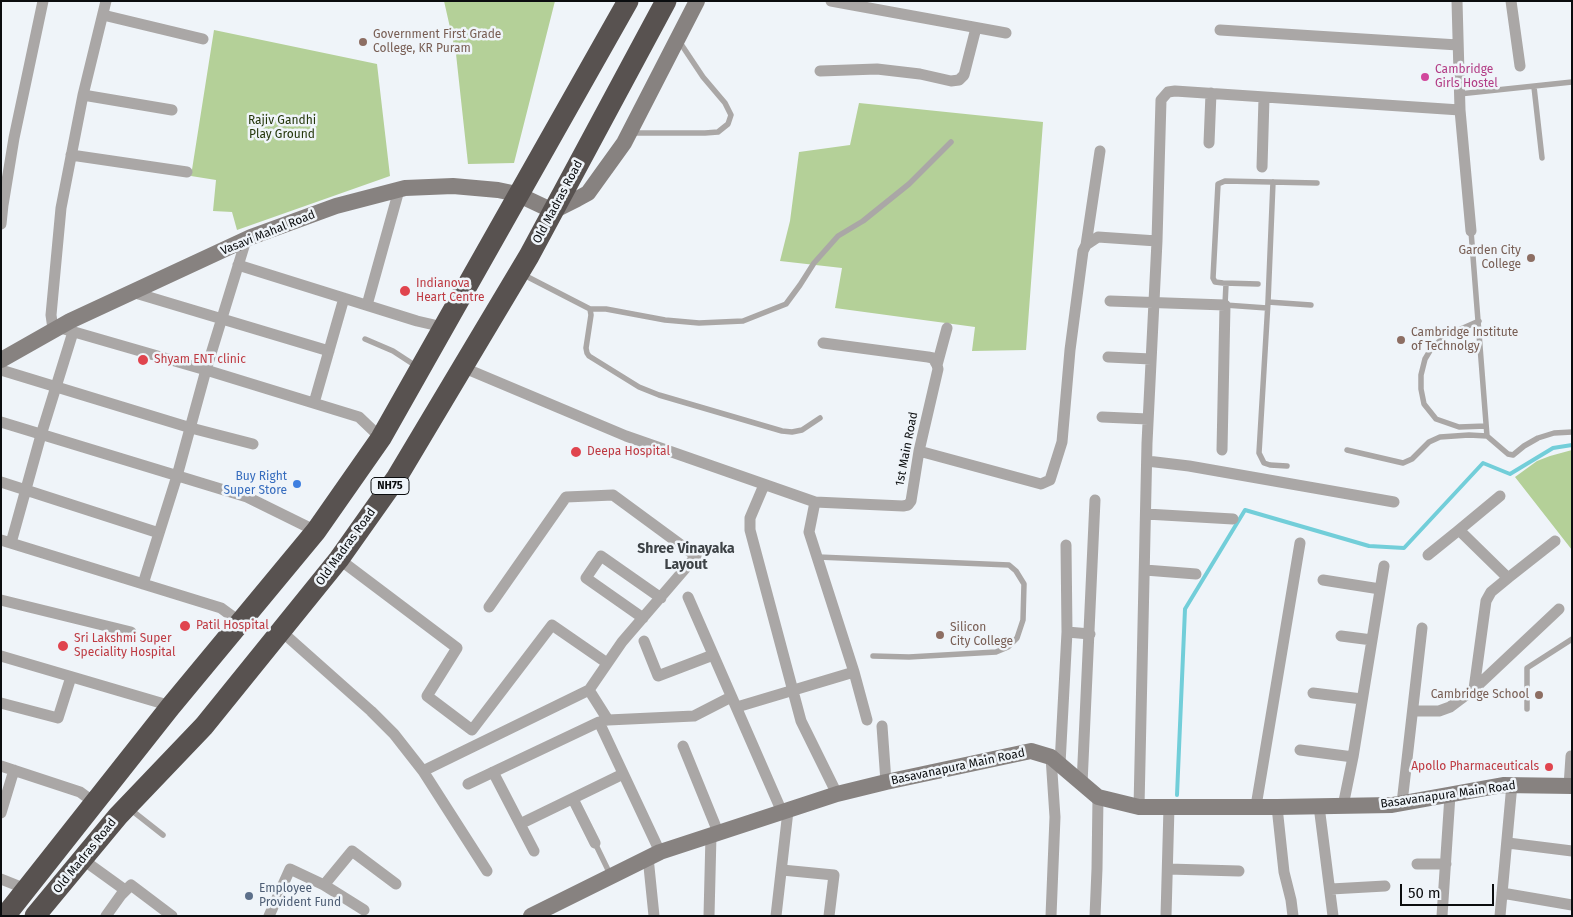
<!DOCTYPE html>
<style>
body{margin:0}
#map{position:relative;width:1573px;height:917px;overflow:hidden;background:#eff4f9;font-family:"Fira Sans",sans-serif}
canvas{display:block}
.frame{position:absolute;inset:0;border:2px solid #0b0d0f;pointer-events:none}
.scale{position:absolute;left:1400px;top:884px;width:94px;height:22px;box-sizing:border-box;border:2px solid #0b0d0f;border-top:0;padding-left:6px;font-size:15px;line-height:18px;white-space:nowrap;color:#0b0d0f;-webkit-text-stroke:4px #eff4f9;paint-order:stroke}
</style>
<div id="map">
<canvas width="1573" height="917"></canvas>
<div class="frame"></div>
<div class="scale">50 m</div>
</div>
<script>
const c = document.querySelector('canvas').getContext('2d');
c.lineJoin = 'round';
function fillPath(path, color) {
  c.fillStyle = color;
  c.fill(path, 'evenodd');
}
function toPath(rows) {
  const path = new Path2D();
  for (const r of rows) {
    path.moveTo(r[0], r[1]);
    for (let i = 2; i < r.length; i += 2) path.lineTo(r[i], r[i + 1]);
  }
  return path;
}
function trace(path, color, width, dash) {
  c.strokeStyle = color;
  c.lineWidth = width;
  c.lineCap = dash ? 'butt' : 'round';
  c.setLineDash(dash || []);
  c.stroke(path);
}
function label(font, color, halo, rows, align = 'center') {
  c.font = font + ' "Fira Sans",sans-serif';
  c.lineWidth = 5;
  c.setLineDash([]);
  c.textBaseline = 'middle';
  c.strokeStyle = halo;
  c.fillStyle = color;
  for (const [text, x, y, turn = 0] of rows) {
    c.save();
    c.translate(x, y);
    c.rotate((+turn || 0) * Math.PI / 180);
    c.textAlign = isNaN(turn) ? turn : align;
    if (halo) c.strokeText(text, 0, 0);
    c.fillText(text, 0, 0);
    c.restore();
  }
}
fillPath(toPath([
 [444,1,555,1,514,163,468,164,456,54],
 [214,30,377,64,390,176,237,230,232,212,213,211,216,180,191,176],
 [859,103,1043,122,1026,350,972,351,975,327,835,308,842,268,780,261,790,221,799,152,850,145],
 [1572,450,1572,550,1515,477,1537,461,1550,456]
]), '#b4d098');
trace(toPath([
 [1177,795,1185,609,1245,510,1369,546,1404,548,1483,463,1510,474,1553,448,1572,445]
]), '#72ced9', 4);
trace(toPath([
 [1534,87,1542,158],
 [1459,94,1572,82],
 [632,133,705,133,718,132,728,124,731,115,725,103,703,77,679,41],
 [1273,182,1268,302,1259,453,1264,463,1270,465,1287,466],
 [1471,231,1487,436,1508,454,1513,455,1524,446,1538,438,1554,433,1572,432],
 [522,274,590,309,591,315,586,348,587,353,589,356,639,387,659,395,782,431,792,432,802,430,820,418],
 [1226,284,1225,305,1267,308],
 [1258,284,1223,283,1215,282,1213,278,1218,184,1225,181,1317,183],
 [1268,302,1311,305],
 [590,309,606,309,665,320,699,323,743,321,786,304,800,285,814,263,838,236,863,221,909,184,951,142],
 [1479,321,1445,336,1431,349,1425,359,1421,375,1421,389,1424,404,1436,419,1459,427,1486,426],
 [365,339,393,351,416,366],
 [1347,450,1403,463,1412,459,1429,442,1440,437,1469,435,1487,436],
 [818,557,1009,565,1016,571,1024,584,1023,620,1017,638,1008,647,996,652,909,657,873,656],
 [1527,709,1527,668,1572,639],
 [130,809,163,835],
 [595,843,610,874]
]), '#aaa7a6', 5.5);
trace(toPath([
 [831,1,1006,33],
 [1457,1,1460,110,1471,231],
 [1511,1,1520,66],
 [103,15,203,39],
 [1220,30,1458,45],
 [820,71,877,69,920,74,951,81,959,80,964,75,976,28],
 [83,95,172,110],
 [1209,143,1211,93],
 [71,155,187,172],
 [1262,167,1264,98],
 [1,224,3,205,14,138,43,1],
 [1086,245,1100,151],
 [238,265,417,321,443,327],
 [132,292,329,351],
 [1110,301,1225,305,1222,450],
 [367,305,399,190],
 [57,327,206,370,359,417,381,438],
 [53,329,51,315,61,208,83,95,106,1],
 [823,343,928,357,933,358,937,365],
 [1108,357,1151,359],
 [462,367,626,436,815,502,903,506,908,505,911,501,919,451,938,369,937,365,947,328],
 [1,370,191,428,253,444],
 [314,403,344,298],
 [1102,417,1148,419],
 [1,422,247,497,316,531],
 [919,451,1041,484,1050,480,1062,442,1070,350,1083,251,1086,245,1098,237,1157,241],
 [1147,461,1189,466,1394,502],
 [1,482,159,533],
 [764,485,750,518,750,530,801,721,837,794],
 [815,502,809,532,854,672,867,720],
 [1146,514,1233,519],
 [1,540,221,608,240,622],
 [11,543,41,435,73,332],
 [1428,555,1459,530],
 [339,559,457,648,427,696,472,730,552,625,607,663],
 [1145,570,1196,574],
 [1508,578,1555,541],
 [1323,580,1380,589],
 [143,584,177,476,206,370,246,240],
 [688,597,782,812],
 [1,600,131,632],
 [489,607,566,497,613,495,696,556,622,642,589,690],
 [643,618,586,578,601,556,661,598],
 [281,631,371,711,394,734,423,771,487,871],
 [1067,632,1090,634],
 [1341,636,1372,640],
 [644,641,658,676,713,655],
 [1,656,171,706],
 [1474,689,1559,609],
 [1313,693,1362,699],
 [1,703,58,718,71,677],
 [737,707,854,672],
 [1413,711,1439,711,1450,707,1474,689,1486,601,1491,592,1508,578,1459,530,1500,496],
 [599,722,660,852],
 [882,726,886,782],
 [683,746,718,832],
 [1300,750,1353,757],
 [1060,764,1067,632,1066,545],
 [1,766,80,792,95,803],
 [423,771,589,690,608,720],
 [493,772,534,851],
 [468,784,599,722,608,720,694,716,731,697],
 [1082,784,1095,500],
 [1569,786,1571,756],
 [573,799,595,843],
 [1402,803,1422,628],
 [1256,806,1300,543],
 [1319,806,1333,916],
 [1343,806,1353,757,1384,566],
 [1139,807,1147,443,1157,241,1161,100,1168,92,1175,91,1460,110],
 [1277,807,1284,872,1291,900,1293,916],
 [1,813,14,770],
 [520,824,623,774],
 [1508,843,1572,851],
 [648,857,654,916],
 [82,859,125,890],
 [1417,864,1446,864],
 [1168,869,1239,871],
 [782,870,834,875,829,916],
 [1,879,26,889],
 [324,885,352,851,396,884],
 [1331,889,1385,886],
 [1502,893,1572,905],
 [106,916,121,895,131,885,172,916],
 [269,916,290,869,324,885,364,910],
 [709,916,711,835],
 [776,916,788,811],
 [1051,916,1055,817,1051,757],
 [1095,916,1097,869,1098,797],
 [1166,916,1169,807],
 [1442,916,1450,795],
 [1500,916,1512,784]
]), '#aaa7a6', 11);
trace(toPath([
 [1,360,70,321,251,237,336,206,405,188,453,186,498,190,517,194,553,211,577,199,588,193,624,143,697,1],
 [531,916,660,852,837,794,886,782,1031,751,1051,757,1098,797,1139,807,1277,807,1392,805,1503,785,1572,786]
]), '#878280', 16);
trace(toPath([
 [5,916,171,706,316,531,381,438,628,1],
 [35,916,118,816,204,726,339,559,397,477,529,256,666,1]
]), '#585250', 21);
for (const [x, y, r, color] of [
 [363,42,5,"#8d6e63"],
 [1425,77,5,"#d1479c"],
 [1531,258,5,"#8d6e63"],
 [405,291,6,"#e0444e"],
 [1401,340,5,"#8d6e63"],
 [143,360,6,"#e0444e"],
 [576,452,6,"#e0444e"],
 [297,484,5,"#3f7fe0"],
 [185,626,6,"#e0444e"],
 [940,635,5,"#8d6e63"],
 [63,646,6,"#e0444e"],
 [1539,695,5,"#8d6e63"],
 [1549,767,5,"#e0444e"],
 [249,896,5,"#5c6f8a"]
]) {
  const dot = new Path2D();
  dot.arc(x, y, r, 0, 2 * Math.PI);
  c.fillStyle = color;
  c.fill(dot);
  trace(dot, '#eff4f9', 2);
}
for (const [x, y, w] of [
 [390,486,38]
]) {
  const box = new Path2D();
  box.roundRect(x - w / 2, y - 8.5, w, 17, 4);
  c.fillStyle = '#eff4f9';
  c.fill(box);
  trace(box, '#0b0d0f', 1);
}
label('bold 11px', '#0b0d0f', null, [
 ["NH75",390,486]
]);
label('12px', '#785e54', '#eff4f9', [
 ["Government First Grade",373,35],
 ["College, KR Puram",373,49],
 ["Garden City",1521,251,"right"],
 ["College",1521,265,"right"],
 ["Cambridge Institute",1411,333],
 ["of Technolgy",1411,347],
 ["Silicon",950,628],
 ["City College",950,642],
 ["Cambridge School",1529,695,"right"]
], 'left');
label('12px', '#b23c85', '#eff4f9', [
 ["Cambridge",1435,70],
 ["Girls Hostel",1435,84]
], 'left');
label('12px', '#24370b', '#eff4f9', [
 ["Rajiv Gandhi",282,121],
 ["Play Ground",282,135]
]);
label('12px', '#0b0d0f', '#eff4f9', [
 ["Old Madras Road",558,202,-62],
 ["Vasavi Mahal Road",268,233,-22],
 ["1st Main Road",907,449,-79],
 ["Old Madras Road",346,547,-54],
 ["Basavanapura Main Road",958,767,-12],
 ["Basavanapura Main Road",1448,795,-8],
 ["Old Madras Road",85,856,-51]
]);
label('12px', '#be3a42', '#eff4f9', [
 ["Indianova",416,284],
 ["Heart Centre",416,298],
 ["Shyam ENT clinic",154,360],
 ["Deepa Hospital",587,452],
 ["Patil Hospital",196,626],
 ["Sri Lakshmi Super",74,639],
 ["Speciality Hospital",74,653],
 ["Apollo Pharmaceuticals",1539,767,"right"]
], 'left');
label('12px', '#366cbe', '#eff4f9', [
 ["Buy Right",287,477],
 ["Super Store",287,491]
], 'right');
label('12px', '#4e5e75', '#eff4f9', [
 ["Employee",259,889],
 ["Provident Fund",259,903]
], 'left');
label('bold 14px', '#3d4246', '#eff4f9', [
 ["Shree Vinayaka",686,549],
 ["Layout",686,565]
]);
</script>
